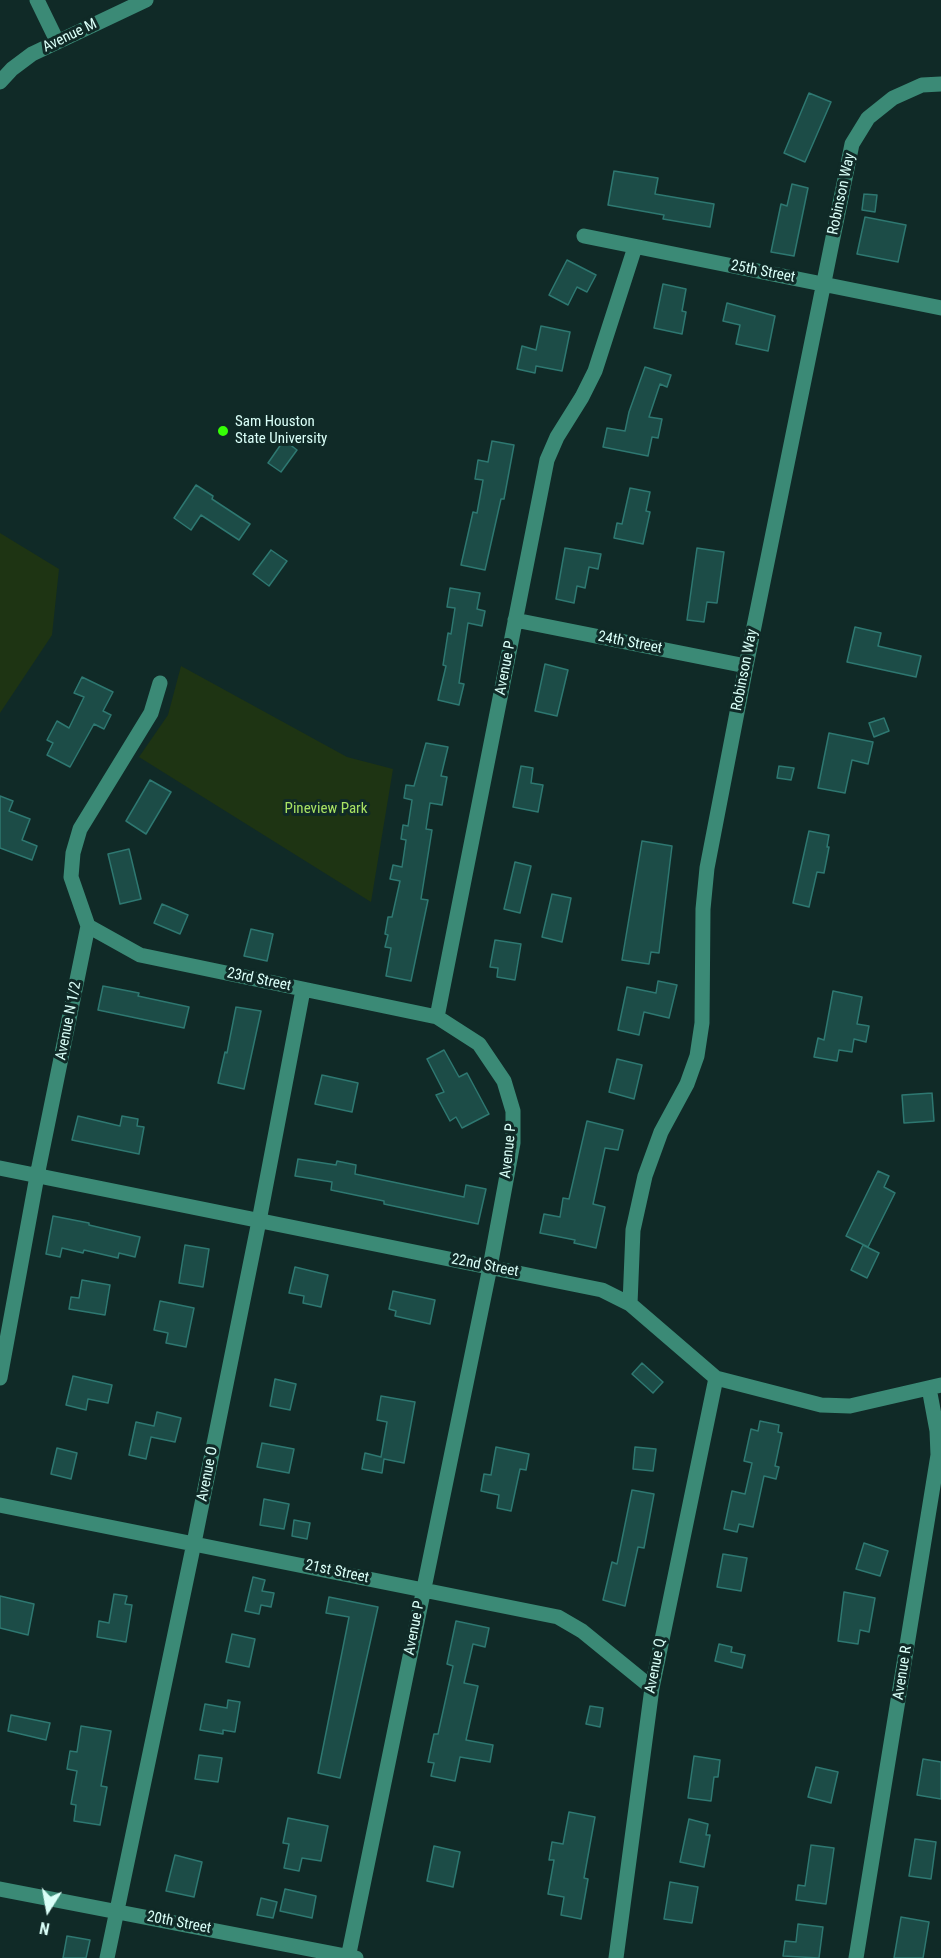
<!DOCTYPE html>
<style>
body{margin:0}
#map{position:relative;width:941px;height:1958px;overflow:hidden;background:#102a27;font-family:"Roboto Condensed",sans-serif}
canvas{display:block}
.north{position:absolute;left:18px;top:1880px;width:60px;height:60px;-webkit-text-stroke:4px #102a27;paint-order:stroke;rotate:191deg;font-size:16px;font-weight:700;line-height:24px;text-align:center;color:#dafff8}
.north::after{content:'';display:block;margin:auto;width:21px;height:27px;background:#dafff8;clip-path:polygon(50% 0,100% 100%,50% 72%,0 100%)}
</style>
<div id="map">
<canvas width="941" height="1958"></canvas>
<div class="north">N</div>
</div>
<script>
const c = document.querySelector('canvas').getContext('2d');
c.lineJoin = 'round';
function fillPath(path, color) {
  c.fillStyle = color;
  c.fill(path, 'evenodd');
}
function toPath(rows) {
  const path = new Path2D();
  for (const r of rows) {
    path.moveTo(r[0], r[1]);
    for (let i = 2; i < r.length; i += 2) path.lineTo(r[i], r[i + 1]);
  }
  return path;
}
function trace(path, color, width, dash) {
  c.strokeStyle = color;
  c.lineWidth = width;
  c.lineCap = dash ? 'butt' : 'round';
  c.setLineDash(dash || []);
  c.stroke(path);
}
function label(font, color, halo, rows, align = 'center') {
  c.font = font + ' "Roboto Condensed",sans-serif';
  c.lineWidth = 6;
  c.setLineDash([]);
  c.textBaseline = 'middle';
  c.strokeStyle = halo;
  c.fillStyle = color;
  for (const [text, x, y, turn = 0] of rows) {
    c.save();
    c.translate(x, y);
    c.rotate((+turn || 0) * Math.PI / 180);
    c.textAlign = isNaN(turn) ? turn : align;
    if (halo) c.strokeText(text, 0, 0);
    c.fillText(text, 0, 0);
    c.restore();
  }
}
fillPath(toPath([
 [0,533,59,569,52,635,0,713],
 [181,666,347,757,393,769,371,902,139,757,168,715]
]), '#1e3413');
const building = toPath([
 [809,93,831,102,805,162,784,153,809,93],
 [614,171,658,178,655,194,714,204,710,227,663,219,664,215,608,205,614,171],
 [792,184,808,188,794,256,771,252,781,204,787,206,792,184],
 [864,194,877,195,875,212,862,210,864,194],
 [865,217,906,225,898,262,857,254,865,217],
 [567,260,596,275,587,292,577,287,568,305,549,295,567,260],
 [663,284,686,289,682,311,686,312,682,334,654,328,663,284],
 [727,303,775,316,768,351,736,344,740,325,723,321,727,303],
 [541,326,570,332,562,371,536,366,535,373,517,369,522,346,536,350,541,326],
 [645,367,671,375,667,387,660,384,649,417,662,419,658,438,652,437,648,456,603,447,607,428,625,431,629,412,645,367],
 [284,440,297,450,281,472,268,463,284,440],
 [492,441,514,445,504,499,501,499,485,570,461,565,473,512,477,513,483,480,475,479,478,460,488,462,492,441],
 [196,485,213,496,212,499,250,524,239,540,201,515,191,530,174,518,196,485],
 [630,488,650,492,646,511,650,512,643,544,614,538,617,523,622,524,630,488],
 [565,548,601,554,598,569,589,567,585,588,577,586,574,603,556,599,565,548],
 [697,548,724,552,717,603,707,602,704,622,687,620,697,548],
 [271,550,287,561,269,586,253,574,271,550],
 [450,588,480,593,477,609,485,611,482,626,468,623,459,683,464,684,459,705,438,700,446,666,443,665,448,633,451,634,455,608,447,607,450,588],
 [855,627,881,633,878,646,921,656,916,677,847,662,855,627],
 [545,664,568,670,557,716,535,711,545,664],
 [82,677,113,692,103,711,111,715,104,729,94,724,70,767,47,755,53,743,47,740,57,721,69,728,84,697,74,693,82,677],
 [884,718,889,731,874,737,869,723,884,718],
 [829,733,873,742,868,764,852,760,845,793,818,788,829,733],
 [426,743,448,747,441,776,447,777,442,805,430,803,426,829,432,830,421,899,428,900,411,981,386,976,391,948,385,947,388,935,385,934,388,917,392,917,400,881,390,879,393,865,402,867,406,840,401,839,403,825,408,826,412,800,404,798,406,785,414,786,426,743],
 [521,766,533,768,531,783,543,785,538,812,513,807,521,766],
 [779,766,794,768,791,780,777,778,779,766],
 [150,780,171,792,146,834,126,821,150,780],
 [0,796,13,801,9,811,30,819,22,840,37,846,32,860,0,848,0,796],
 [809,831,829,835,827,847,829,847,824,873,817,872,809,907,793,903,809,831],
 [642,841,672,846,659,953,651,952,649,964,622,960,642,841],
 [129,849,141,899,120,904,108,854,129,849],
 [515,862,531,866,520,913,504,909,515,862],
 [552,894,571,898,562,942,542,937,552,894],
 [162,904,188,915,180,934,154,923,162,904],
 [251,929,273,934,267,961,244,956,251,929],
 [495,940,521,944,515,980,497,977,498,968,490,967,495,940],
 [658,981,677,985,669,1018,644,1012,639,1035,618,1030,627,987,656,993,658,981],
 [103,986,139,993,138,996,189,1007,184,1028,98,1010,103,986],
 [833,991,862,997,857,1024,869,1026,866,1042,854,1039,852,1052,839,1050,837,1061,814,1057,818,1038,824,1040,833,991],
 [236,1007,261,1011,244,1089,218,1083,225,1052,227,1053,236,1007],
 [444,1050,459,1077,467,1073,489,1114,462,1128,456,1117,450,1121,436,1095,444,1092,427,1059,444,1050],
 [617,1059,642,1065,634,1099,609,1092,617,1059],
 [322,1075,358,1083,352,1112,315,1104,322,1075],
 [932,1093,934,1121,904,1123,902,1095,932,1093],
 [78,1116,120,1126,122,1116,138,1119,137,1126,144,1127,139,1154,72,1140,78,1116],
 [587,1121,623,1130,618,1150,605,1148,593,1204,605,1207,596,1248,574,1243,575,1240,540,1233,544,1214,560,1217,563,1198,569,1199,587,1121],
 [298,1159,336,1165,337,1161,356,1165,355,1174,464,1197,466,1185,486,1189,478,1224,384,1204,384,1201,331,1190,332,1182,295,1176,298,1159],
 [878,1171,889,1176,884,1187,895,1193,868,1247,846,1236,878,1171],
 [53,1216,89,1223,89,1225,140,1237,135,1257,119,1253,118,1258,84,1250,83,1253,62,1248,60,1257,46,1254,53,1216],
 [185,1245,209,1249,203,1287,179,1283,185,1245],
 [863,1245,879,1253,867,1278,851,1270,863,1245],
 [295,1267,328,1275,321,1307,303,1303,304,1296,289,1293,295,1267],
 [82,1280,110,1285,105,1315,69,1309,71,1297,79,1298,82,1280],
 [393,1291,435,1300,430,1324,395,1316,396,1311,389,1309,393,1291],
 [160,1301,194,1308,186,1347,166,1343,168,1333,154,1330,160,1301],
 [642,1363,663,1382,653,1393,632,1374,642,1363],
 [73,1376,112,1385,108,1403,88,1399,86,1410,66,1405,73,1376],
 [275,1379,296,1384,290,1410,270,1406,275,1379],
 [381,1396,415,1402,404,1463,384,1459,382,1473,362,1469,365,1453,381,1457,387,1422,377,1420,381,1396],
 [157,1412,181,1418,175,1442,151,1437,146,1459,129,1455,136,1422,154,1426,157,1412],
 [760,1421,779,1425,778,1432,782,1433,775,1466,779,1467,776,1479,764,1476,753,1527,739,1524,737,1532,724,1529,732,1491,745,1494,752,1463,744,1461,751,1429,758,1431,760,1421],
 [262,1443,294,1449,289,1473,257,1467,262,1443],
 [496,1447,529,1454,526,1470,520,1469,511,1511,497,1508,499,1495,481,1491,484,1474,491,1475,496,1447],
 [635,1447,656,1449,653,1471,633,1469,635,1447],
 [57,1448,77,1453,71,1479,51,1474,57,1448],
 [632,1490,654,1494,644,1548,638,1547,625,1606,603,1600,612,1562,617,1564,632,1490],
 [264,1499,289,1504,284,1529,260,1525,264,1499],
 [294,1520,310,1523,307,1539,292,1536,294,1520],
 [864,1543,888,1551,880,1576,856,1569,864,1543],
 [723,1554,747,1558,741,1591,717,1587,723,1554],
 [253,1577,265,1580,262,1591,274,1593,271,1607,261,1605,259,1614,245,1611,253,1577],
 [844,1592,875,1598,869,1632,860,1630,858,1644,838,1641,844,1592],
 [114,1594,127,1596,125,1604,132,1605,126,1642,97,1637,99,1621,109,1623,114,1594],
 [0,1596,34,1604,28,1635,0,1628,0,1596],
 [329,1597,378,1607,340,1778,318,1773,349,1617,326,1613,329,1597],
 [456,1621,489,1628,485,1647,473,1644,464,1683,478,1686,466,1740,493,1745,490,1762,460,1757,455,1781,431,1776,434,1763,428,1762,434,1734,438,1734,453,1666,447,1664,456,1621],
 [232,1634,255,1639,249,1667,226,1662,232,1634],
 [719,1644,732,1647,731,1652,745,1655,742,1668,715,1661,719,1644],
 [228,1700,240,1702,235,1732,223,1730,223,1734,200,1730,205,1704,227,1708,228,1700],
 [590,1706,603,1708,600,1727,586,1724,590,1706],
 [11,1715,50,1723,46,1740,8,1731,11,1715],
 [81,1726,111,1731,101,1786,107,1787,100,1825,74,1821,76,1805,71,1804,77,1771,67,1769,70,1751,77,1752,81,1726],
 [199,1755,222,1758,218,1782,195,1779,199,1755],
 [694,1756,720,1760,718,1777,714,1777,711,1801,688,1798,694,1756],
 [923,1759,941,1762,941,1799,917,1795,923,1759],
 [816,1767,838,1772,831,1803,808,1797,816,1767],
 [569,1812,595,1817,584,1878,588,1879,581,1919,561,1915,564,1897,548,1894,554,1860,549,1860,552,1842,563,1844,569,1812],
 [288,1818,328,1826,321,1861,302,1858,299,1871,284,1868,289,1844,283,1843,288,1818],
 [689,1819,708,1824,706,1835,710,1835,704,1867,680,1862,689,1819],
 [915,1839,936,1842,931,1879,909,1876,915,1839],
 [811,1845,834,1848,826,1904,796,1900,798,1885,805,1886,811,1845],
 [434,1846,460,1852,453,1887,427,1881,434,1846],
 [175,1855,202,1862,194,1897,166,1891,175,1855],
 [670,1882,698,1887,692,1923,664,1919,670,1882],
 [285,1889,316,1896,312,1918,280,1911,285,1889],
 [261,1898,277,1902,273,1918,257,1915,261,1898],
 [901,1917,929,1922,923,1958,894,1958,901,1917],
 [798,1924,823,1927,819,1958,783,1956,785,1941,796,1942,798,1924],
 [67,1936,90,1940,86,1958,63,1958,67,1936]
]);
fillPath(building, '#1c4c47');
trace(building, '#2e7871', 1.5);
trace(toPath([
 [37,0,57,41],
 [0,82,12,69,32,54,146,0],
 [584,236,941,308],
 [515,620,746,666],
 [88,926,140,955,437,1017,479,1044,504,1081,513,1111,513,1143,490,1267,348,1958],
 [437,1017,547,460,557,437,582,397,595,371,635,247],
 [0,1168,602,1290,630,1304,716,1378,821,1405,850,1406,941,1385],
 [630,1304,633,1230,645,1176,661,1132,687,1084,697,1056,702,1023,703,909,707,868,746,666,852,144,868,118,893,98,922,85,941,84],
 [0,1378,37,1176,88,926,71,877,73,853,80,829,151,713,160,683],
 [0,1505,558,1617,582,1631,652,1688],
 [0,1889,356,1958],
 [107,1958,194,1543,259,1221,303,990],
 [616,1958,652,1688,716,1378],
 [856,1958,938,1455,937,1431,929,1388]
]), '#3b8a76', 15);
for (const [x, y, r, color] of [
 [223,431,6,"#36ff06"]
]) {
  const dot = new Path2D();
  dot.arc(x, y, r, 0, 2 * Math.PI);
  c.fillStyle = color;
  c.fill(dot);
  trace(dot, '#102a27', 2);
}
label('15px', '#dafff8', '#102a27', [
 ["Avenue M",70,36,-26],
 ["Robinson Way",842,194,-78],
 ["25th Street",763,272,11],
 ["24th Street",630,643,11],
 ["Avenue P",506,668,-79],
 ["Robinson Way",745,670,-79],
 ["23rd Street",259,980,12],
 ["Avenue N 1/2",69,1021,-79],
 ["Avenue P",509,1151,-84],
 ["22nd Street",485,1266,11],
 ["Avenue O",208,1474,-79],
 ["21st Street",337,1572,12],
 ["Avenue P",415,1628,-79],
 ["Avenue Q",656,1666,-79],
 ["Avenue R",903,1673,-81],
 ["20th Street",179,1923,11]
]);
label('15px', '#dafff8', '#102a27', [
 ["Sam Houston",235,422],
 ["State University",235,439]
], 'left');
label('15px', '#a8e263', '#102a27', [
 ["Pineview Park",326,809]
]);
</script>
